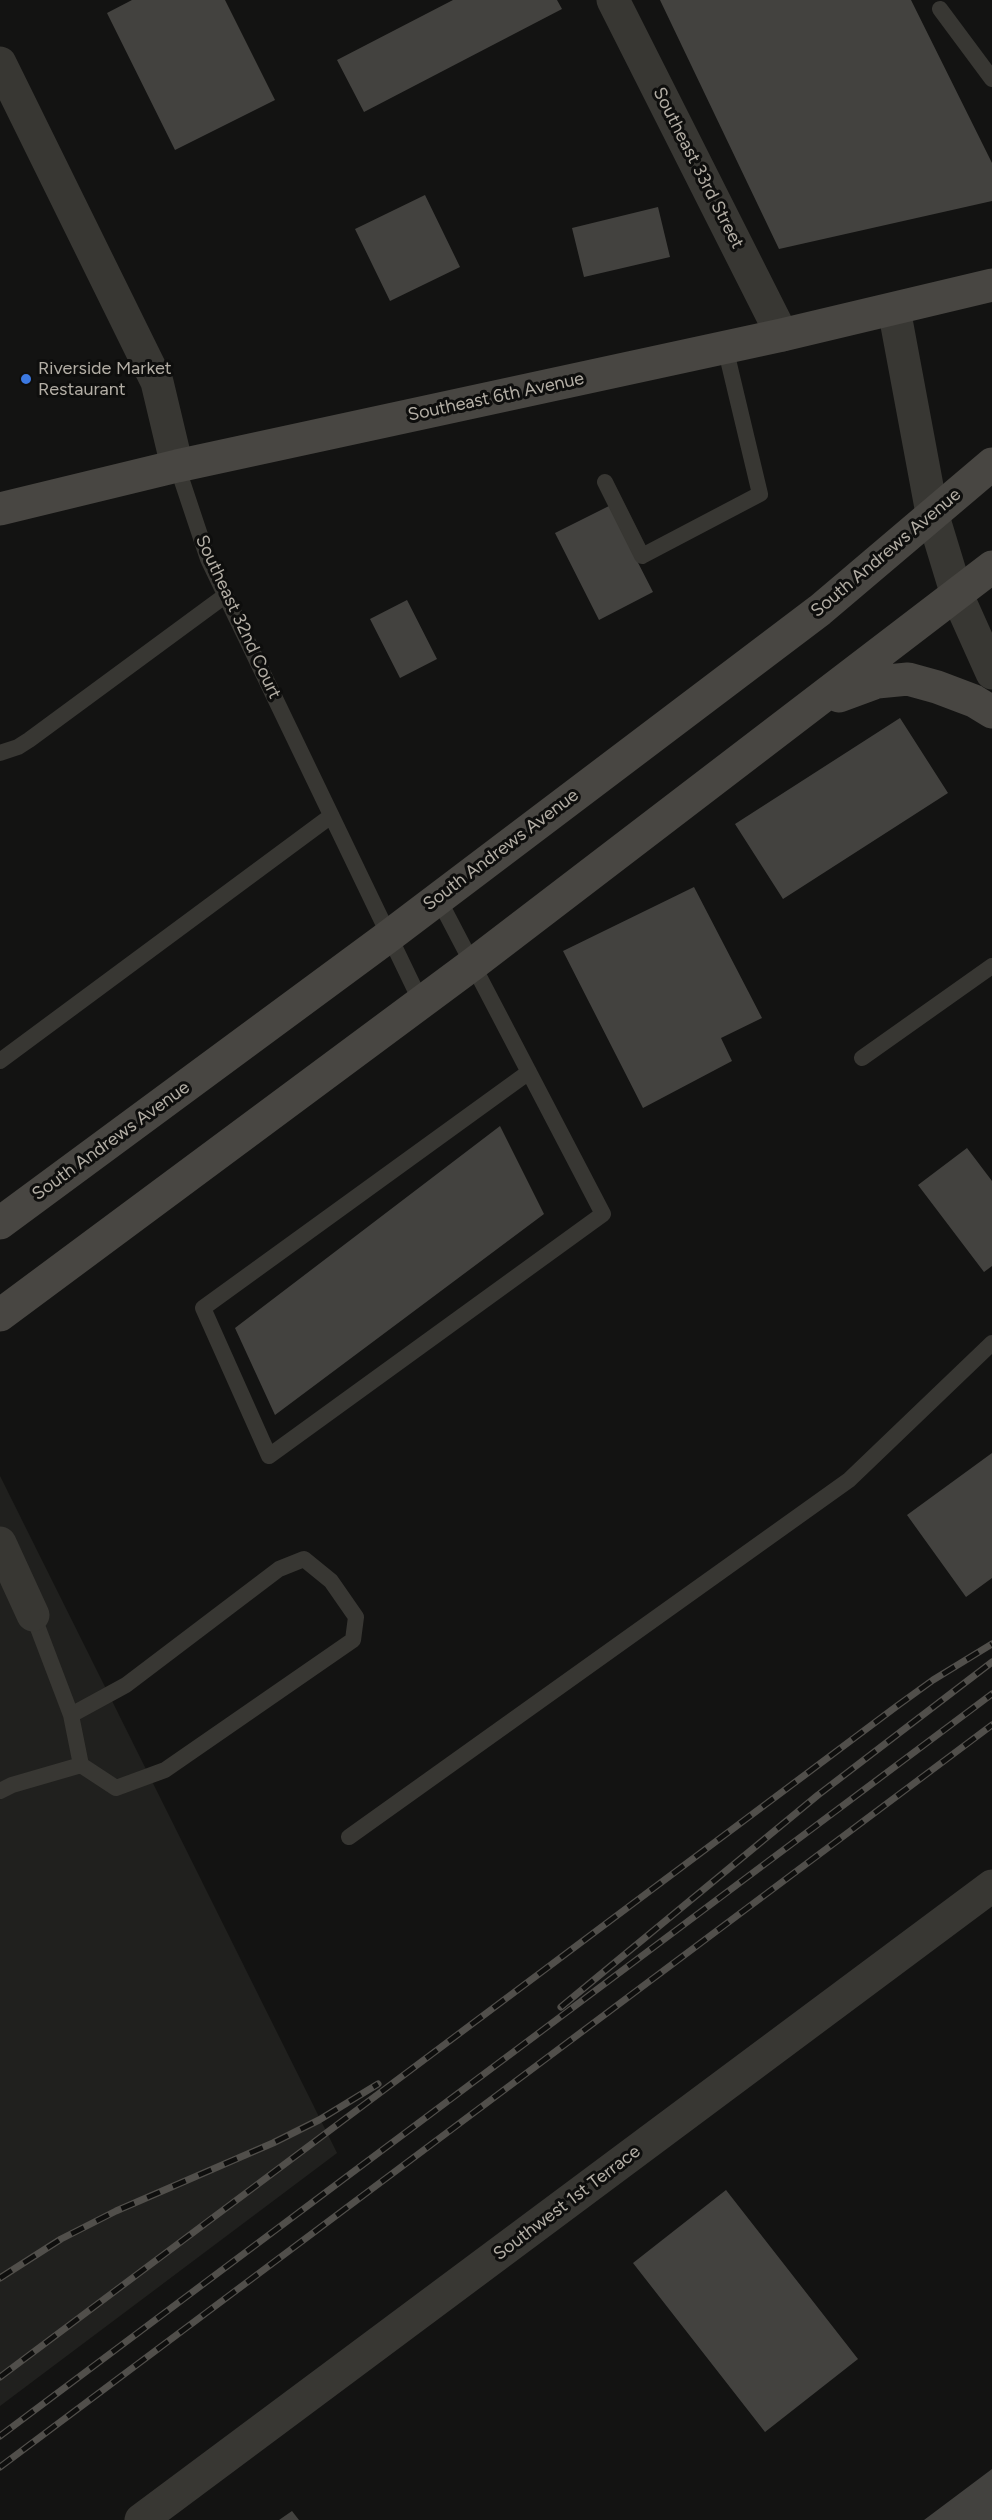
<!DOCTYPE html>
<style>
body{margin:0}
canvas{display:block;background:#131312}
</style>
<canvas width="992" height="2520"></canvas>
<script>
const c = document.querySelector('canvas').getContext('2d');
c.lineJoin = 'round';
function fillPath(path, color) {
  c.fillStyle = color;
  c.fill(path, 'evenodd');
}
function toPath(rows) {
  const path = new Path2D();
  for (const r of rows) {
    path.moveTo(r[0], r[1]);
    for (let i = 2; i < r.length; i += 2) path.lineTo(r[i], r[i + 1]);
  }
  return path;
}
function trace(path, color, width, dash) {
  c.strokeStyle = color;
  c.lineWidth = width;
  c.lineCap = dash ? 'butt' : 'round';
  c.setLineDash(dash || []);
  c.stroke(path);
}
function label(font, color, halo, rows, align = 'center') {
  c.font = font + ' Figtree,sans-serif';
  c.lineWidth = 6;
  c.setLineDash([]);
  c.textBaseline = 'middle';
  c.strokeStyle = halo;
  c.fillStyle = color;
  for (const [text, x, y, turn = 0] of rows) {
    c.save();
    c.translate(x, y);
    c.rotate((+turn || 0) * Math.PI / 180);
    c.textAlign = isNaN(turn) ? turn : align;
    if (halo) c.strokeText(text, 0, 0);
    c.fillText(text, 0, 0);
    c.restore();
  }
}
fillPath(toPath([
 [0,1476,337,2153,0,2406]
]), '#20201e');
fillPath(toPath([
 [132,0,225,0,275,100,175,150,107,13],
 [453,0,557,0,562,9,364,112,337,60],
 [660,0,911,0,992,163,992,201,779,249],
 [425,195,460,267,390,301,355,229],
 [658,207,670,257,584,277,572,228],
 [609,506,653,592,599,620,555,533],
 [407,600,437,659,400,678,370,619],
 [900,718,948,793,783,899,735,824],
 [694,887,762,1018,721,1038,732,1061,643,1108,563,951],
 [500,1126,544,1214,275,1415,235,1328],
 [967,1148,992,1181,992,1266,984,1272,918,1185],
 [992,1453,992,1578,966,1597,907,1515],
 [726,2190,858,2359,765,2432,633,2263],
 [992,2469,992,2520,924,2520],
 [292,2511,299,2520,279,2520]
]), '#43423f');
trace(toPath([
 [940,9,992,79],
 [177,466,208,559,421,1002],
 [605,482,642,556,760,494,725,347],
 [0,753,18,747,29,740,226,595],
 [438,898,603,1214,269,1456,203,1308,529,1072],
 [862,1058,992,966],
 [0,1061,331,816],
 [71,1715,126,1685,279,1569,304,1559,331,1581,356,1617,353,1640,165,1770,116,1788,81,1765],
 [0,1791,12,1785,81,1765,71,1715,33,1615],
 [349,1837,849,1480,992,1343]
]), '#383733', 16);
trace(toPath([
 [613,0,782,335],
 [0,63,157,382,177,466],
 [894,309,932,513,957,595,992,673],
 [0,1543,33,1615],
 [141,2520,992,1886]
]), '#383733', 33);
trace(toPath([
 [0,509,177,466,782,335,992,285],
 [839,696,877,682,908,679,937,687,974,701,992,712],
 [0,1223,389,936,820,610,992,464],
 [0,1315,473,964,992,567]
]), '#484642', 33);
const rail = toPath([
 [561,2007,818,1795,992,1662],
 [0,2278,61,2239,116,2211,273,2143,319,2120,378,2084],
 [0,2377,897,1706,933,1680,992,1644],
 [0,2436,992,1694],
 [0,2467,992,1725]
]);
trace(rail, '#514f4b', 7);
trace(rail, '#0e0e0d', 4.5, [14]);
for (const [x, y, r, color] of [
 [26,379,6,"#3c79e1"]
]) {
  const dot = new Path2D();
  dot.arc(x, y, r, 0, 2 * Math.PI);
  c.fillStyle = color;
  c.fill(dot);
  trace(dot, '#0e0e0d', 2);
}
label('18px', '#b3aea5', '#0e0e0d', [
 ["Southeast 33rd Street",698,168,63],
 ["Southeast 6th Avenue",496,397,-12],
 ["South Andrews Avenue",886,553,-40],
 ["Southeast 32nd Court",238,617,65],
 ["South Andrews Avenue",501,850,-37],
 ["South Andrews Avenue",111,1141,-36],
 ["Southwest 1st Terrace",567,2203,-37]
]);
label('18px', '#b3aea5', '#0e0e0d', [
 ["Riverside Market",38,369],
 ["Restaurant",38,390]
], 'left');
</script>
